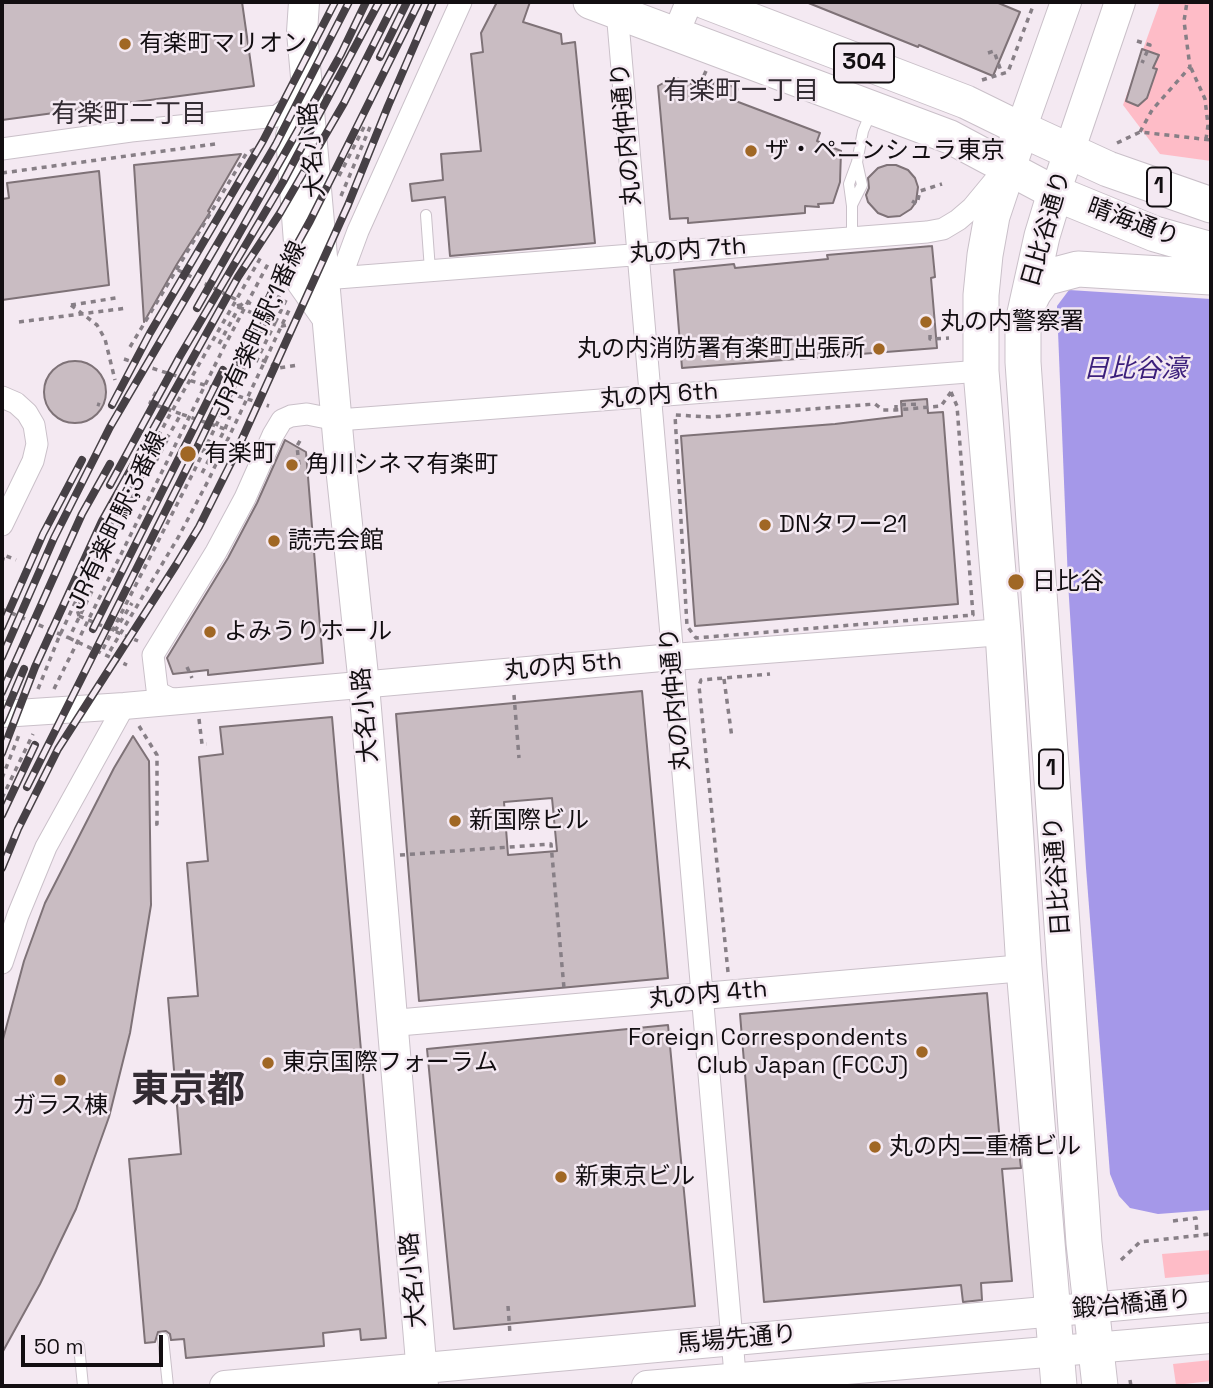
<!DOCTYPE html>
<meta charset="utf-8">
<style>
body{margin:0}
#map{position:relative;width:1213px;height:1388px;overflow:hidden;background:#f4e9f2;font-family:"Space Grotesk",sans-serif}
canvas{display:block}
.frame{position:absolute;inset:0;border:4px solid #120e11;pointer-events:none}
.scale{position:absolute;left:21px;top:1335px;width:142px;height:32px;box-sizing:border-box;border:4px solid #120e11;border-top:0;padding-left:9px;font-size:21px;line-height:24px;white-space:nowrap;color:#120e11;-webkit-text-stroke:5px #f4e9f2;paint-order:stroke}
</style>
<div id="map">
<canvas width="1213" height="1388"></canvas>
<div class="frame"></div>
<div class="scale">50 m</div>
</div>
<script>
const c = document.querySelector('canvas').getContext('2d');
c.lineJoin = 'round';
function fillPath(path, color) {
  c.fillStyle = color;
  c.fill(path, 'evenodd');
}
function toPath(rows) {
  const path = new Path2D();
  for (const r of rows) {
    if (r.length === 3) {
      path.moveTo(r[0] + r[2], r[1]);
      path.arc(r[0], r[1], r[2], 0, 2 * Math.PI);
      continue;
    }
    path.moveTo(r[0], r[1]);
    for (let i = 2; i < r.length; i += 2) path.lineTo(r[i], r[i + 1]);
  }
  return path;
}
function trace(path, color, width, dash) {
  c.strokeStyle = color;
  c.lineWidth = width;
  c.lineCap = dash ? 'butt' : 'round';
  c.setLineDash(dash || []);
  c.stroke(path);
}
function label(font, color, halo, rows, align = 'center') {
  c.font = font + ' "Space Grotesk","Noto Sans JP",sans-serif';
  c.lineWidth = 5;
  c.setLineDash([]);
  c.textBaseline = 'middle';
  c.strokeStyle = halo;
  c.fillStyle = color;
  for (const [text, x, y, turn = 0] of rows) {
    c.save();
    c.translate(x, y);
    c.rotate((+turn || 0) * Math.PI / 180);
    c.textAlign = isNaN(turn) ? turn : align;
    if (halo) c.strokeText(text, 0, 0);
    c.fillText(text, 0, 0);
    c.restore();
  }
}
fillPath(toPath([
 [1160,2,1211,2,1211,161,1160,154,1123,105],
 [1211,1250,1211,1274,1165,1278,1162,1254],
 [1211,1360,1211,1381,1176,1385,1173,1364]
]), '#febcc7');
fillPath(toPath([
 [1069,290,1211,299,1211,1210,1158,1214,1130,1208,1119,1196,1110,1174,1086,868,1068,582,1057,306]
]), '#a598e9');
const building = toPath([
 [2,2,242,2,254,86,2,120,2,2],
 [497,2,530,2,523,22,561,34,562,44,575,42,595,243,450,256,445,197,412,201,410,184,443,180,441,154,481,151,471,54,483,52,481,33,497,2],
 [806,2,996,2,1020,12,993,76,919,45,918,47,806,2],
 [1142,49,1159,55,1153,68,1157,69,1147,98,1138,106,1126,101,1142,49],
 [674,77,710,91,715,79,738,89,733,100,820,133,817,141,841,151,840,182,833,203,818,204,819,207,805,206,805,213,688,223,688,218,670,219,658,86,674,77],
 [241,154,208,211,210,212,177,264,144,322,134,165,241,154],
 [887,165,896,165,908,170,915,178,918,187,916,202,911,209,900,216,888,217,878,213,868,202,866,195,869,188,868,178,878,168,887,165],
 [99,171,109,285,2,300,2,199,9,198,7,183,99,171],
 [932,246,935,277,931,278,937,348,682,368,674,270,734,264,735,268,828,259,827,255,932,246],
 [75,392,31],
 [927,399,928,413,943,412,958,604,695,626,681,436,835,424,902,416,901,401,927,399],
 [285,440,306,452,323,663,208,675,208,670,173,674,167,658,228,558,257,503,285,440],
 [642,691,668,978,419,1001,396,714,642,691],
 [552,798,557,851,508,855,504,802,552,798],
 [332,717,386,1338,361,1340,360,1329,323,1333,324,1346,186,1358,184,1339,171,1340,170,1334,166,1331,158,1332,155,1342,145,1343,129,1159,181,1154,168,998,198,996,187,863,208,861,199,757,223,754,220,727,332,717],
 [133,736,149,761,151,905,130,1033,109,1117,76,1209,40,1284,2,1353,2,1043,24,961,45,903,114,768,133,736],
 [987,993,1000,1143,1018,1143,1021,1168,1002,1169,1012,1281,981,1283,982,1300,963,1302,961,1285,764,1302,740,1014,987,993],
 [668,1025,695,1306,454,1329,427,1049,668,1025]
]);
fillPath(building, '#c9bcc2');
trace(building, '#7e7277', 2);
const service = toPath([
 [852,205,862,185,857,162],
 [426,215,430,270],
 [852,238,852,206,849,184,857,162,863,131,872,110],
 [163,1338,168,1386],
 [79,1346,83,1386]
]);
const minor = toPath([
 [619,4,617,11,621,57,736,1386],
 [2,149,131,131,277,116,308,94],
 [341,277,358,231,461,2],
 [324,279,927,232,943,229,958,220,972,208,996,179],
 [2,397,16,403,27,413,34,425,37,444,33,461,2,525],
 [183,701,169,698,161,694,157,689,153,655,216,552,245,498,273,435,282,420,291,416,307,414,337,420,365,418,981,371],
 [2,963,18,915,46,847,124,706]
]);
const tertiary = toPath([
 [676,33,689,2],
 [2,714,124,706,673,657,1003,632],
 [393,1023,1024,968]
]);
const secondary = toPath([
 [304,2,302,32,339,448,364,685,423,1386],
 [307,97,291,136,302,282,326,316],
 [1021,129,1066,2],
 [1055,193,1120,2],
 [225,1386,1211,1297],
 [647,1386,1211,1338]
]);
const primary = toPath([
 [590,2,950,137,1055,193],
 [705,2,966,102,1021,129]
]);
const trunk = toPath([
 [1028,304,1034,292,1044,278,1078,269,1211,277],
 [1059,1386,1024,968,1003,632,981,371,981,295,985,255,992,216,1021,129,1108,169,1211,205],
 [1100,1386,1084,1243,1023,362,1023,322,1042,236,1055,193,1155,234,1211,250]
]);
trace(service, '#cac0c9', 12);
trace(minor, '#cac0c9', 23);
trace(tertiary, '#cac0c9', 28);
trace(secondary, '#cac0c9', 32);
trace(primary, '#cac0c9', 35);
trace(trunk, '#cac0c9', 37);
trace(toPath([
 [1187,2,1202,2],
 [1137,41,1150,45,1142,63],
 [988,53,994,51,1002,74],
 [1191,68,1205,99,1208,125,1206,139],
 [706,71,701,82,722,90],
 [982,80,1008,72,1033,6],
 [1140,132,1152,110,1190,67,1184,21,1187,2],
 [1117,143,1140,132,1211,140],
 [2,173,215,144],
 [339,176,365,125],
 [341,196,370,127],
 [912,201,917,204,920,191,942,184],
 [178,270,237,300,239,307],
 [71,305,97,325,105,339,115,380],
 [71,305,116,298],
 [239,307,275,323,286,300],
 [239,307,245,301,271,313],
 [19,322,127,308],
 [930,335,930,339,949,338],
 [219,344,239,307],
 [130,347,246,154,267,142],
 [124,359,269,406],
 [262,360,279,368,299,365],
 [256,362,275,323,282,326,292,324],
 [156,392,150,403,181,414],
 [951,392,957,406,973,615,696,638,687,626,675,415,710,417,875,404,883,410,896,410,941,406,951,392],
 [97,404,100,405],
 [896,410,896,405,920,404],
 [225,429,230,416],
 [299,465,297,446,301,439],
 [151,471,167,440],
 [2,562,4,555,16,560],
 [2,609,69,638,93,589],
 [79,616,77,609,157,448,169,435,181,414,225,429,200,477],
 [79,616,138,641],
 [115,631,132,603],
 [69,638,127,665],
 [103,649,193,473,281,292],
 [110,651,179,536,208,481,290,308],
 [187,667,192,678],
 [724,679,732,738],
 [38,689,59,637,114,520,168,418,261,257],
 [54,689,224,347,269,262],
 [514,695,519,758],
 [199,719,202,744,207,744],
 [139,726,157,755,157,824,150,825],
 [2,778,19,735],
 [2,798,33,734],
 [400,855,551,844,564,988],
 [728,972,699,686,701,680,770,674],
 [1173,1221,1196,1218,1197,1235],
 [1121,1260,1140,1242,1211,1234],
 [508,1306,510,1334],
 [1130,1380,1131,1386]
]), '#877f86', 3.5, [5, 5]);
trace(service, '#fff', 10);
trace(minor, '#fff', 21);
trace(tertiary, '#fff', 26);
trace(secondary, '#fff', 30);
trace(primary, '#fff', 33);
trace(trunk, '#fff', 35);
const rail = toPath([
 [380,57,407,2],
 [197,308,341,54,366,2],
 [112,405,150,333,263,141,335,2],
 [110,485,180,356,283,182,379,2],
 [2,627,43,534,82,460],
 [93,629,223,370],
 [2,657,54,538,110,427,276,144,349,2],
 [2,692,82,514,110,464],
 [2,721,24,669],
 [2,753,35,667,102,521,238,277,280,213,344,103,395,2],
 [27,787,193,456,280,275,310,221,419,2],
 [2,815,35,745],
 [2,868,18,829,58,749,176,565,199,527,232,461,348,205,388,106,433,2]
]);
trace(rail, '#464045', 8);
trace(rail, '#f4e9f2', 5, [16]);
for (const [x, y, r, color] of [
 [125,44,7,"#a06725"],
 [751,151,7,"#a06725"],
 [926,322,7,"#a06725"],
 [879,349,7,"#a06725"],
 [188,454,9,"#a06725"],
 [292,465,7,"#a06725"],
 [765,525,7,"#a06725"],
 [274,541,7,"#a06725"],
 [1016,582,9,"#a06725"],
 [210,632,7,"#a06725"],
 [455,821,7,"#a06725"],
 [922,1052,7,"#a06725"],
 [268,1063,7,"#a06725"],
 [60,1080,7,"#a06725"],
 [875,1147,7,"#a06725"],
 [561,1177,7,"#a06725"]
]) {
  const dot = new Path2D();
  dot.arc(x, y, r, 0, 2 * Math.PI);
  c.fillStyle = color;
  c.fill(dot);
  trace(dot, '#f4e9f2', 2.5);
}
for (const [x, y, w] of [
 [864,63,60],
 [1159,187,24],
 [1051,769,24]
]) {
  const box = new Path2D();
  box.roundRect(x - w / 2, y - 19.5, w, 39, 5);
  c.fillStyle = '#f4e9f2';
  c.fill(box);
  trace(box, '#120e11', 2);
}
label('bold 23px', '#120e11', null, [
 ["304",864,63],
 ["1",1159,187],
 ["1",1051,769]
]);
label('24px', '#120e11', '#f4e9f2', [
 ["有楽町マリオン",139,44],
 ["ザ・ペニンシュラ東京",765,151],
 ["丸の内警察署",940,322],
 ["丸の内消防署有楽町出張所",865,349,"right"],
 ["有楽町",204,454],
 ["角川シネマ有楽町",306,465],
 ["DNタワー21",779,525],
 ["読売会館",288,541],
 ["日比谷",1032,582],
 ["よみうりホール",224,632],
 ["新国際ビル",469,821],
 ["Foreign Correspondents",908,1038,"right"],
 ["Club Japan (FCCJ)",908,1066,"right"],
 ["東京国際フォーラム",282,1063],
 ["ガラス棟",60,1106,"center"],
 ["丸の内二重橋ビル",889,1147],
 ["新東京ビル",575,1177]
], 'left');
label('24px', '#120e11', '#f4e9f2', [
 ["丸の内仲通り",627,134,-95],
 ["大名小路",313,150,-95],
 ["晴海通り",1133,223,20],
 ["日比谷通り",1047,229,-74],
 ["丸の内 7th",688,251,-4],
 ["JR有楽町駅;1番線",260,329,-65],
 ["丸の内 6th",659,396,-4],
 ["JR有楽町駅;3番線",118,521,-64],
 ["丸の内 5th",563,667,-5],
 ["丸の内仲通り",676,699,-95],
 ["大名小路",366,715,-95],
 ["日比谷通り",1058,876,-94],
 ["丸の内 4th",708,995,-5],
 ["大名小路",414,1280,-95],
 ["鍛冶橋通り",1132,1305,-5],
 ["馬場先通り",737,1340,-5]
]);
label('26px', '#322b32', '#f4e9f2', [
 ["有楽町一丁目",741,92],
 ["有楽町二丁目",129,115]
]);
label('italic 26px', '#3c207c', '#f4e9f2', [
 ["日比谷濠",1135,370]
]);
label('bold 38px', '#322b32', '#f4e9f2', [
 ["東京都",188,1092]
]);
</script>
